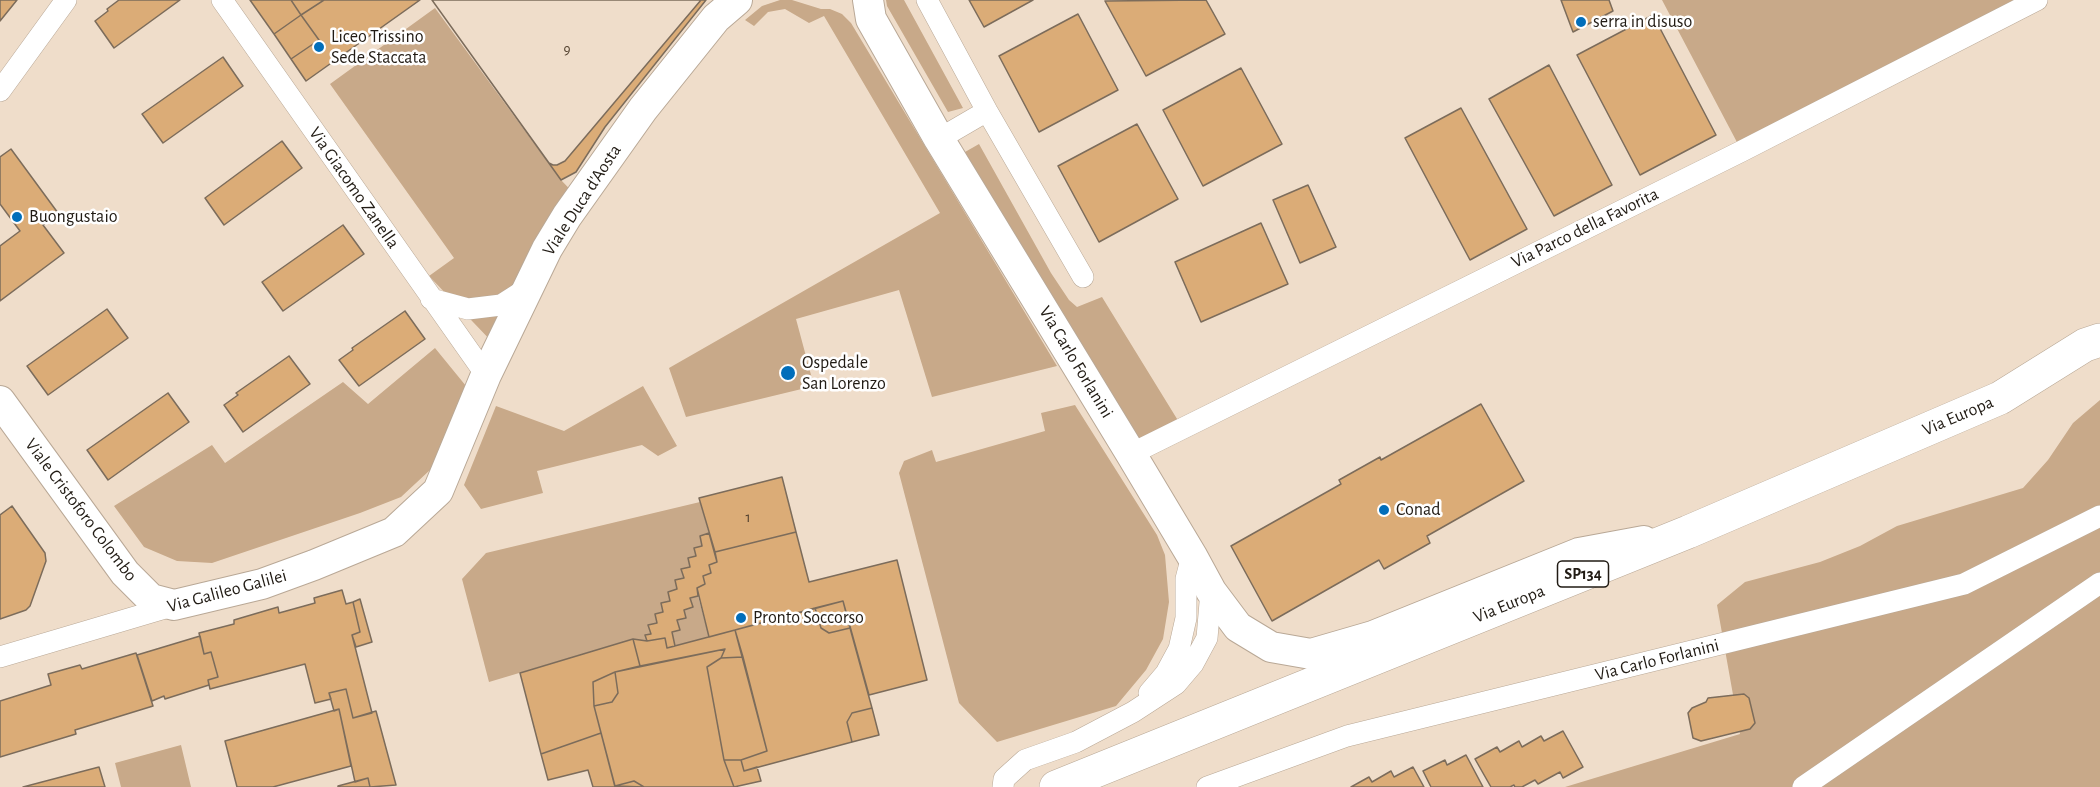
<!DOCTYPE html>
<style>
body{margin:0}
canvas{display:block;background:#efddca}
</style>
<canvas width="2100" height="787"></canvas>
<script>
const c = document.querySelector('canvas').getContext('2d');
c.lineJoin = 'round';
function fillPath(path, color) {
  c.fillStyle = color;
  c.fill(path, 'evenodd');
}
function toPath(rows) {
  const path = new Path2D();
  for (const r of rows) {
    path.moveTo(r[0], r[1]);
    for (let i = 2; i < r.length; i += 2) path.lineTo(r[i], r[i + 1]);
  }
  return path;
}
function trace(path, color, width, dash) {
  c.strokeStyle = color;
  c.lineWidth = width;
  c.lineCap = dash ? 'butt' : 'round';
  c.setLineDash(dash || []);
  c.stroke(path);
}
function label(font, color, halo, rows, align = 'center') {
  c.font = font + ' "Alegreya Sans",sans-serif';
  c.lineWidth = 5;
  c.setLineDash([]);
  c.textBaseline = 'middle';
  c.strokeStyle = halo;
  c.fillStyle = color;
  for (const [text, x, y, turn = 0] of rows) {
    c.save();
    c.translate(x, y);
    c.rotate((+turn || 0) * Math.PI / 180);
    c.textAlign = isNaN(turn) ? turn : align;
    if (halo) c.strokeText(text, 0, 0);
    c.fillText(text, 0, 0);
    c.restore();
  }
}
fillPath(toPath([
 [780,0,792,0,821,9,830,9,842,14,851,23,1057,366,932,397,899,290,796,319,814,386,686,417,669,368,940,213,824,16,809,23,785,9,768,12,754,26,745,20,762,6],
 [886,0,904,0,963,108,948,112,887,6],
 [1662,0,2015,0,1739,146],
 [435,8,561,180,584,204,495,345,429,276,454,258,330,84],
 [979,144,1051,273,1069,300,1077,307,1102,297,1182,427,1134,450,958,156],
 [435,348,466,386,430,470,401,497,360,513,212,563,177,561,144,547,114,506,212,445,225,463,343,382,368,404],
 [643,386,677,446,658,456,642,445,537,471,543,493,481,509,464,485,496,406,564,431],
 [2100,400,2100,787,1565,787,1740,734,1717,605,1745,582,1820,562,1860,546,1897,526,2023,488,2048,460,2073,423],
 [1075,405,1157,535,1165,555,1169,602,1163,639,1146,670,1116,706,997,742,959,703,899,473,904,461,932,450,936,462,1045,431,1041,413],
 [700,502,709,533,700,536,702,546,694,548,696,556,688,558,690,567,682,569,684,578,675,580,677,589,668,592,670,601,661,603,663,612,655,614,657,623,649,625,651,634,645,635,647,641,633,639,489,682,462,579,486,553],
 [698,596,709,637,675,646,672,632,677,620,686,618,684,610,693,607,690,598],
 [181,745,191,787,121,787,115,763]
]), '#c8a989');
const building = toPath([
 [0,0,17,0,0,21,0,0],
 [119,0,180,0,114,48,95,21,108,11,107,9,119,0],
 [250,0,291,0,301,15,274,34,250,0],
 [291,0,324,0,301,15,291,0],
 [324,0,420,0,306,81,291,59,319,40,301,15,324,0],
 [432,0,706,0,605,127,576,172,561,180,432,0],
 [432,0,701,0,565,161,557,165,553,165,549,163,432,0],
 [969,0,1033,0,984,27,969,0],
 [1206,0,1225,34,1146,76,1105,1,1206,0],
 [1561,0,1609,0,1613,11,1573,32,1561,0],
 [1078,14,1118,90,1039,132,999,56,1078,14],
 [301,15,319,40,291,59,274,34,301,15],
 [1653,15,1716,135,1640,175,1577,55,1653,15],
 [223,57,243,86,163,143,142,114,223,57],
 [1549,65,1612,185,1554,216,1489,99,1549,65],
 [1241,68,1282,144,1203,186,1163,110,1241,68],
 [1461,108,1527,229,1470,260,1405,138,1461,108],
 [1137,124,1178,199,1099,242,1058,166,1137,124],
 [282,141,302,168,224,225,205,198,282,141],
 [11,149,58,213,43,225,64,253,0,301,0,246,20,231,0,204,0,157,11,149],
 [1308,185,1336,247,1300,263,1273,200,1308,185],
 [1261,223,1288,284,1201,322,1175,262,1261,223],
 [343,225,364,254,283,311,262,282,343,225],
 [107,309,128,338,48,395,27,366,107,309],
 [405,311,425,339,359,386,339,360,353,350,352,348,405,311],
 [289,356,310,384,243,432,224,405,238,395,236,393,289,356],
 [168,393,189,422,108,480,87,450,168,393],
 [1481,404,1524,481,1427,536,1430,543,1384,569,1379,560,1272,621,1231,546,1341,484,1339,480,1380,457,1381,460,1481,404],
 [782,477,796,532,715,552,699,498,782,477],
 [12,506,45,553,46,561,30,606,26,610,0,619,0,515,12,506],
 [796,532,809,582,897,560,927,680,869,695,843,601,709,637,697,588,705,584,703,576,711,573,709,565,717,562,715,552,796,532],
 [709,533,717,562,709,565,711,573,703,576,705,584,697,588,698,596,690,598,693,607,684,610,686,618,677,620,680,630,672,632,675,646,667,648,665,638,647,641,645,635,651,634,648,625,657,623,655,614,663,612,661,603,670,601,668,592,677,589,675,580,684,578,681,569,690,567,688,558,696,556,694,548,702,546,700,536,709,533],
 [342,590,346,604,353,602,360,632,352,635,372,713,353,718,346,689,329,693,331,699,315,703,305,664,210,689,208,680,218,677,211,652,204,654,199,633,234,624,234,620,278,607,279,613,315,603,314,598,342,590],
 [360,599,372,642,356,647,352,635,360,632,353,602,360,599],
 [843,601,850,628,829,633,821,628,815,608,843,601],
 [815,608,821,628,829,633,850,628,872,708,852,713,847,722,852,742,744,771,741,760,767,751,735,630,815,608],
 [735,630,743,657,721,658,725,649,640,666,633,639,647,641,665,638,667,648,735,630],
 [200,636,204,654,211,652,218,677,208,680,209,685,165,699,164,696,152,701,137,655,200,636],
 [633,639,640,666,615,672,593,682,594,706,601,733,541,754,520,673,633,639],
 [725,649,721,658,707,667,724,760,734,787,644,787,634,781,615,786,594,706,612,702,618,693,615,672,725,649],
 [136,653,153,706,75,730,76,734,0,757,0,701,51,685,48,674,80,665,82,669,136,653],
 [743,657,767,751,741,760,724,760,707,667,721,658,743,657],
 [615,672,618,693,612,702,594,706,593,682,615,672],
 [346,689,353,718,376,711,396,785,370,787,368,778,355,782,339,709,334,711,329,693,346,689],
 [1744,694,1749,698,1755,723,1750,729,1701,741,1693,738,1688,713,1692,708,1706,702,1708,698,1744,694],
 [872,708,879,735,852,742,847,722,852,713,872,708],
 [339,709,351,766,273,787,237,787,225,741,339,709],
 [1563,731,1583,767,1563,778,1560,772,1538,784,1535,780,1522,787,1515,787,1514,785,1510,787,1491,787,1475,759,1497,747,1500,752,1519,741,1522,747,1541,736,1544,741,1563,731],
 [601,733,615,787,593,787,588,770,548,780,541,754,601,733],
 [1466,755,1483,787,1431,787,1423,771,1445,760,1447,765,1466,755],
 [724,760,741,760,744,771,757,767,761,781,734,787,724,760],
 [99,767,105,787,23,787,99,767],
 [1413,767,1424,787,1351,787,1369,777,1372,782,1391,771,1394,777,1413,767],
 [368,778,370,787,338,787,338,786,368,778],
 [634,781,644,787,615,786,634,781]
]);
fillPath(building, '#dbac77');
trace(building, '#7c6c5b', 1.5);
const street = toPath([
 [222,0,486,375],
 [927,0,987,111,1083,277],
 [0,91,66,0],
 [939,139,987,111],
 [431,299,468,309,501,305,526,289],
 [1131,454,1742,151,2037,0],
 [0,657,172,606],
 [1149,693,1166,673,1179,649,1186,618,1186,579,1192,556],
 [1003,787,1004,779,1025,760,1076,742,1133,712,1176,684,1193,664,1207,638,1211,591],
 [1207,787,1347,736,1964,584,2100,516],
 [1803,787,2100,583]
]);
const secondary = toPath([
 [868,0,871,19,939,139,1131,454,1192,556,1211,591,1238,627,1271,647,1311,654,1373,636,1579,553,1644,541],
 [0,401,125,573,151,599,174,605,262,584,314,565,394,532,438,491,486,375,547,249,567,216,643,109,716,18,737,0]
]);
const primary = toPath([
 [1056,787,1688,532,2000,398,2085,345,2100,340]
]);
trace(street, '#b9a896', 22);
trace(secondary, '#b9a896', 32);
trace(primary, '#b9a896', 34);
trace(street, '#fff', 21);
trace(secondary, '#fff', 30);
trace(primary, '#fff', 33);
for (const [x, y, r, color] of [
 [1581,22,6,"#026eba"],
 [319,47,6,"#026eba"],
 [17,217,6,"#026eba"],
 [788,373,8,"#026eba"],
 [1384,510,6,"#026eba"],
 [741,618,6,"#026eba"]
]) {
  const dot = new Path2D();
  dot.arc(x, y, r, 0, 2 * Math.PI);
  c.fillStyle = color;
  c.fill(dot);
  trace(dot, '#fff', 2);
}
label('15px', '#503f2d', null, [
 ["9",567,49],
 ["1",748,517]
]);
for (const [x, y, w] of [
 [1583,574,51]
]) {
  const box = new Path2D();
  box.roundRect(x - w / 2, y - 13, w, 26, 4.5);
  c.fillStyle = '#fff';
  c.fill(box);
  trace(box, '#211b14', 1.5);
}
label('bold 16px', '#211b14', null, [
 ["SP134",1583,574]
]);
label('18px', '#211b14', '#fff', [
 ["serra in disuso",1593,22],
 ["Liceo Trissino",331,37],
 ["Sede Staccata",331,58],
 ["Buongustaio",29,217],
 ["Ospedale",802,363],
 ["San Lorenzo",802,384],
 ["Conad",1396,510],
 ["Pronto Soccorso",753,618]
], 'left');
label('18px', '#211b14', '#fff', [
 ["Via Giacomo Zanella",354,188,55],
 ["Viale Duca d'Aosta",582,200,-57],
 ["Via Parco della Favorita",1585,228,-26],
 ["Via Carlo Forlanini",1076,362,59],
 ["Via Europa",1958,416,-23],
 ["Viale Cristoforo Colombo",81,510,53],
 ["Via Galileo Galilei",227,591,-15],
 ["Via Europa",1509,604,-22],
 ["Via Carlo Forlanini",1657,660,-14]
]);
</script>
